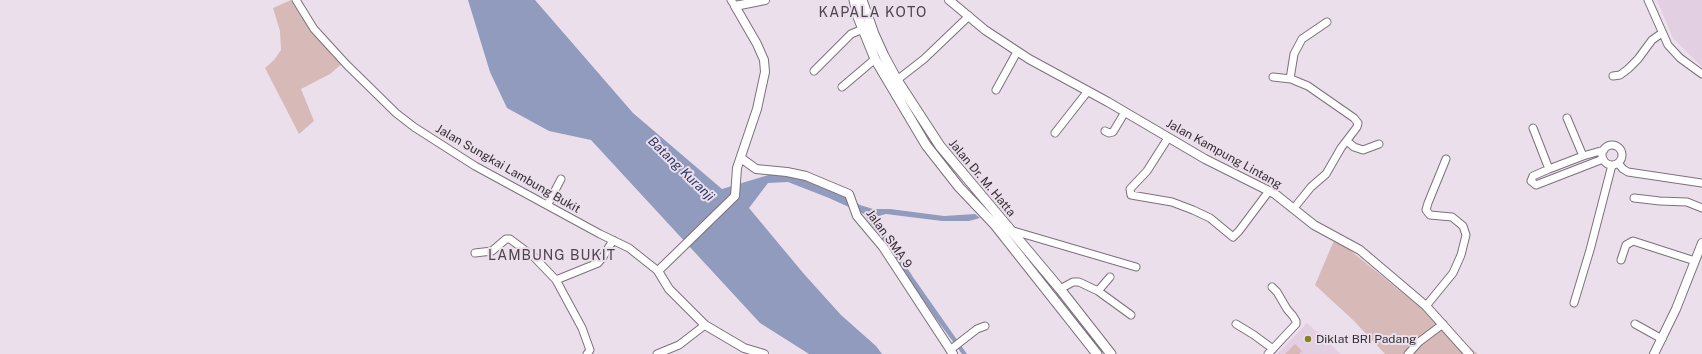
<!DOCTYPE html>
<style>
body{margin:0}
canvas{display:block;background:#ecdfec}
</style>
<canvas width="1702" height="354"></canvas>
<script>
const c = document.querySelector('canvas').getContext('2d');
c.lineJoin = 'round';
function fillPath(path, color) {
  c.fillStyle = color;
  c.fill(path, 'evenodd');
}
function toPath(rows) {
  const path = new Path2D();
  for (const r of rows) {
    if (r.length === 3) {
      path.moveTo(r[0] + r[2], r[1]);
      path.arc(r[0], r[1], r[2], 0, 2 * Math.PI);
      continue;
    }
    path.moveTo(r[0], r[1]);
    for (let i = 2; i < r.length; i += 2) path.lineTo(r[i], r[i + 1]);
  }
  return path;
}
function trace(path, color, width, dash) {
  c.strokeStyle = color;
  c.lineWidth = width;
  c.lineCap = dash ? 'butt' : 'round';
  c.setLineDash(dash || []);
  c.stroke(path);
}
function label(font, color, halo, rows, align = 'center') {
  c.font = font + ' "Public Sans",sans-serif';
  c.lineWidth = 4;
  c.setLineDash([]);
  c.textBaseline = 'middle';
  c.strokeStyle = halo;
  c.fillStyle = color;
  for (const [text, x, y, turn = 0] of rows) {
    c.save();
    c.translate(x, y);
    c.rotate((+turn || 0) * Math.PI / 180);
    c.textAlign = isNaN(turn) ? turn : align;
    if (halo) c.strokeText(text, 0, 0);
    c.fillText(text, 0, 0);
    c.restore();
  }
}
fillPath(toPath([
 [1657,0,1702,0,1702,67,1673,38],
 [1307,323,1341,354,1277,354]
]), '#e2cfe2');
fillPath(toPath([
 [291,0,344,62,330,74,301,89,314,121,299,134,265,68,274,60,281,50,280,31,273,8],
 [1335,238,1478,354,1385,354,1353,320,1315,285],
 [1295,344,1302,351,1299,354,1285,354]
]), '#d7b9b7');
fillPath(toPath([
 [468,0,535,0,633,113,722,189,775,173,799,177,850,198,860,205,873,209,890,209,944,216,975,214,980,218,969,221,942,221,886,214,875,217,869,214,883,231,913,277,967,354,962,354,937,320,864,214,829,198,788,182,768,183,749,208,804,274,841,315,876,346,882,354,809,354,760,323,591,140,549,131,507,108,490,72]
]), '#909bbd');
const minor = toPath([
 [296,0,314,29,347,65,396,113,414,127,475,166,600,234,629,248,658,271],
 [731,0,735,6],
 [1648,0,1668,45,1680,58,1702,74],
 [814,71,851,34,863,29],
 [1613,76,1620,75,1628,69,1638,59,1652,40,1662,33],
 [1273,77,1291,79,1308,86,1354,118,1358,123,1357,127,1341,148,1326,174,1311,187,1294,208],
 [1290,79,1294,54,1302,39,1327,22],
 [897,80,924,59,969,16],
 [842,87,875,59],
 [996,90,1017,52],
 [1567,118,1583,156],
 [1533,128,1549,169],
 [1105,131,1109,133,1113,132,1125,112],
 [1055,133,1088,91],
 [1168,138,1147,171,1130,189,1131,195,1172,202,1193,210,1210,218,1233,237,1239,231,1269,191],
 [1347,141,1354,147,1363,150,1379,144],
 [1612,155,10],
 [1603,159,1536,185,1531,181,1533,176,1549,169,1583,156,1604,150],
 [1618,163,1623,169,1628,172,1702,183],
 [1634,198,1660,201,1687,202,1702,208],
 [548,204,561,179],
 [1010,230,1136,267],
 [475,253,492,251,506,239,510,239,534,257,556,280,598,263,603,257,613,240],
 [1621,260,1626,245,1633,241,1695,261],
 [556,280,582,328,590,350,587,354],
 [1060,289,1073,282,1079,282,1098,291,1131,315],
 [1098,291,1110,277],
 [1574,303,1590,250,1612,165],
 [1426,306,1453,273,1461,255,1466,235,1463,226,1452,217,1430,215,1426,210,1428,203,1446,159],
 [1236,324,1254,335,1273,349],
 [1635,324,1662,339],
 [950,350,977,329,985,326],
 [657,354,679,345,705,325],
 [1268,354,1296,324,1296,321,1293,316,1287,309,1277,292,1272,287],
 [1408,354,1419,342,1443,324]
]);
const tertiary = toPath([
 [949,0,985,30,1029,59,1108,102,1205,159,1275,194,1314,225,1360,250,1426,306,1469,354],
 [741,158,756,169,787,172,806,176,849,194,857,216,883,247,953,354],
 [764,354,744,348,705,325,669,289,658,271,735,196,737,168,757,109,765,72,764,60,757,44,735,6,765,0],
 [1654,354,1676,309,1702,243]
]);
const secondary = toPath([
 [854,0,858,17,875,59,926,145,959,187,995,225,1097,354],
 [862,0,874,34,884,56,897,80,940,146,1060,289,1111,354]
]);
trace(minor, '#7c717c', 9);
trace(tertiary, '#7c717c', 10);
trace(secondary, '#7c717c', 11);
trace(minor, '#fff', 7);
trace(tertiary, '#fff', 8);
trace(secondary, '#fff', 9);
for (const [x, y, r, color] of [
 [1308,339,4,"#887f26"]
]) {
  const dot = new Path2D();
  dot.arc(x, y, r, 0, 2 * Math.PI);
  c.fillStyle = color;
  c.fill(dot);
  trace(dot, '#ecdfec', 1.5);
}
label('12px', '#332e33', '#ecdfec', [
 ["Jalan Kampung Lintang",1224,154,29],
 ["Jalan Sungkai Lambung Bukit",508,169,30],
 ["Jalan Dr. M. Hatta",982,178,50],
 ["Jalan SMA 9",889,239,54]
]);
label('12px', '#332e33', '#ecdfec', [
 ["Diklat BRI Padang",1316,339]
], 'left');
label('italic 13px', '#2b3765', '#ecdfec', [
 ["Batang Kuranji",681,169,44]
]);
c.letterSpacing = '1px';
label('14px', '#4d434d', '#ecdfec', [
 ["KAPALA KOTO",873,13],
 ["LAMBUNG BUKIT",552,256]
]);
c.letterSpacing = '0px';
</script>
